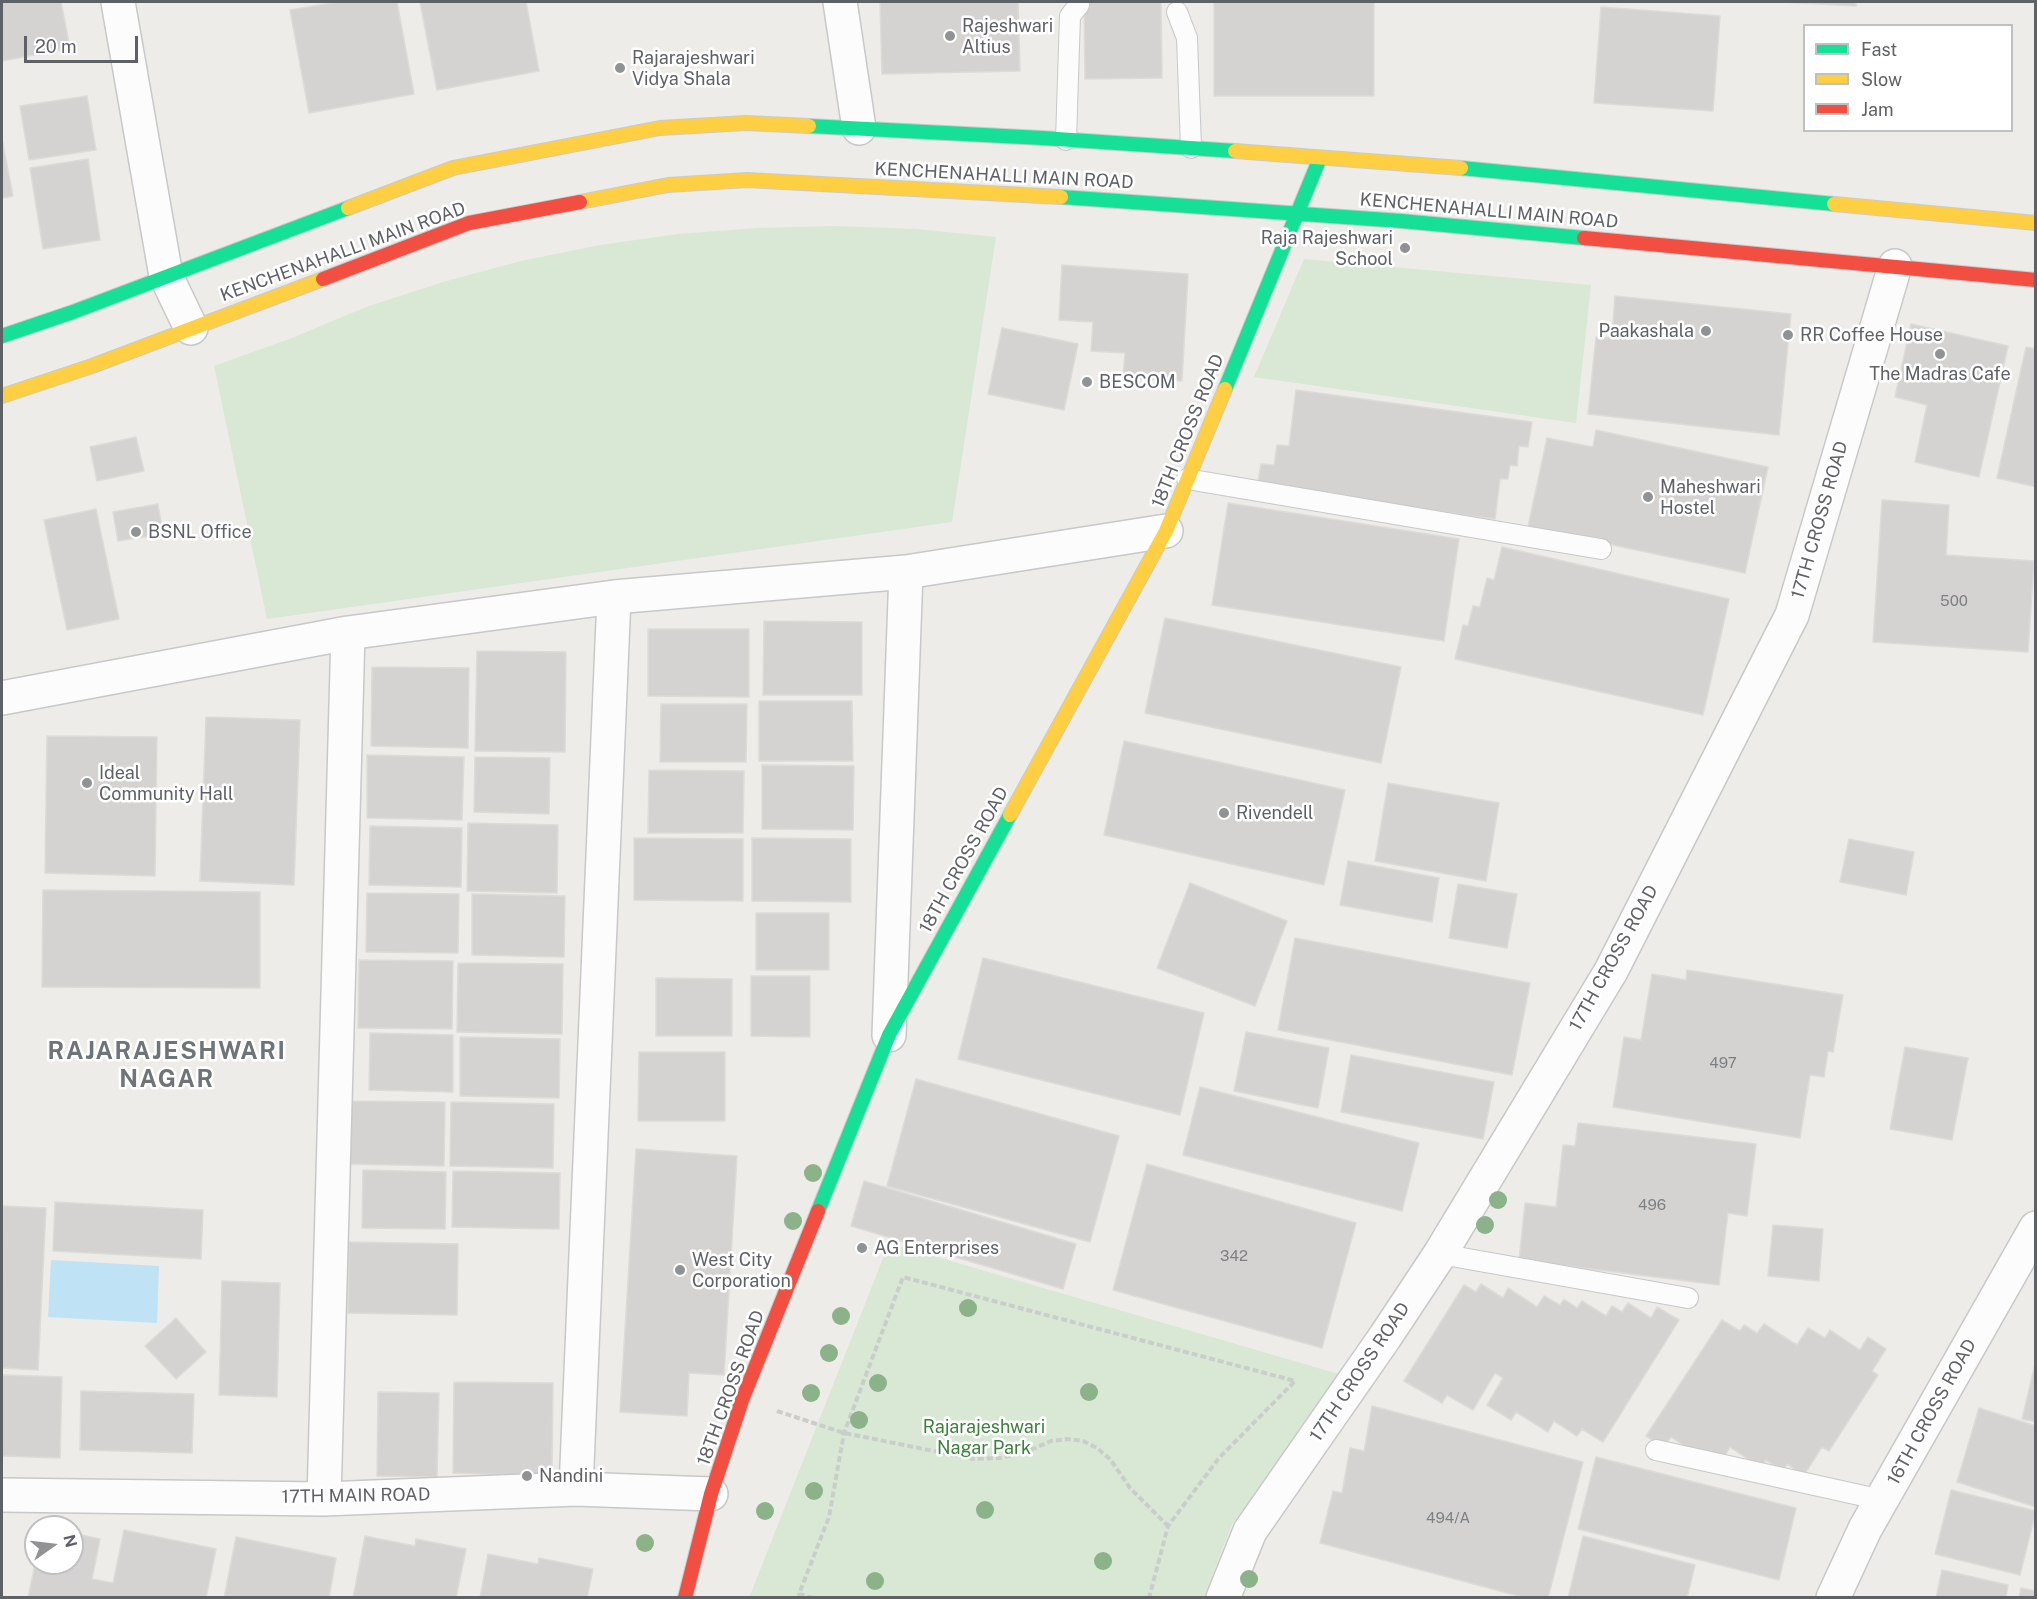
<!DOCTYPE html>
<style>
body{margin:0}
#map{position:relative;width:2037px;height:1599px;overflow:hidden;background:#edece8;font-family:"Public Sans",sans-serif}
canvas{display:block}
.frame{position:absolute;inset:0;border:3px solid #5e6266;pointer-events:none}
.legend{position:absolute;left:1803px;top:24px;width:210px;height:108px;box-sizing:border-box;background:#fff;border:2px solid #bfc0c2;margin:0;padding:8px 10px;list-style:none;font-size:18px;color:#5e6266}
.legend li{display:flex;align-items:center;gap:12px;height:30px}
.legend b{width:30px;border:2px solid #bfc0c2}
.north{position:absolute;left:24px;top:1515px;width:60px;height:60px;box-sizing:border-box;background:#fff;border:2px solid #bfc0c2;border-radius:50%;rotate:76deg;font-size:16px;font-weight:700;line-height:24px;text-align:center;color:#5e6266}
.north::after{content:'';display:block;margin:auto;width:21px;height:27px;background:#909294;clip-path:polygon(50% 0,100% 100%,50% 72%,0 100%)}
.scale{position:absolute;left:24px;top:36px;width:114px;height:27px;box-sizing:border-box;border:3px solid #5e6266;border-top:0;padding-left:8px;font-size:18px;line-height:21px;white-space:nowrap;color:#5e6266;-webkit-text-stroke:4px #fff;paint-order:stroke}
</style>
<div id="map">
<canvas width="2037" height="1599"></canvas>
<div class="frame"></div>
<ul class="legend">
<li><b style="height:8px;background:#16e098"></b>Fast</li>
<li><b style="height:8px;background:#ffcf43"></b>Slow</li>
<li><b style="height:8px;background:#f24e42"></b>Jam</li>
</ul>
<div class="north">N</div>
<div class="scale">20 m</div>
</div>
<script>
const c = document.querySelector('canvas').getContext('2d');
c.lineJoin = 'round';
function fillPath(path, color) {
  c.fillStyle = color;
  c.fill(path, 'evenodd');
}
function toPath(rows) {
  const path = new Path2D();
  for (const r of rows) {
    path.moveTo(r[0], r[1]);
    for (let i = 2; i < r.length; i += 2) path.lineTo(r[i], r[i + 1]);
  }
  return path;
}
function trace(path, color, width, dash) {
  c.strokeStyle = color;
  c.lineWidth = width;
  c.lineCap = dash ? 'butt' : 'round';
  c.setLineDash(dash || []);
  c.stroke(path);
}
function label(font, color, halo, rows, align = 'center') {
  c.font = font + ' "Public Sans",sans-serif';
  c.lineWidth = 5;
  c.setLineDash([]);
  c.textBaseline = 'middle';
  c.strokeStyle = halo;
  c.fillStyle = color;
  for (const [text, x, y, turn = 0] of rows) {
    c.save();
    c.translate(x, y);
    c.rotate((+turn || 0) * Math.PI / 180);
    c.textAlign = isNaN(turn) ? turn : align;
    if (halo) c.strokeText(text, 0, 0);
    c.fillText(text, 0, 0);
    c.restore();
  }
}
fillPath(toPath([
 [837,226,916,229,996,237,952,522,267,619,214,366,292,338,366,307,443,282,521,261,600,245,678,234,757,228],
 [1304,259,1591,285,1576,423,1254,377],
 [889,1243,1349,1377,1232,1524,1204,1597,749,1598]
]), '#d8e8d4');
fillPath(toPath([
 [51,1260,159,1266,157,1323,48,1317]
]), '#bfe2f5');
const building = toPath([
 [2,2,61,2,70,48,2,61,2,2],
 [338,2,397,2,414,94,309,113,290,10,338,2],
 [420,2,526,2,539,71,437,90,420,2],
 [880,2,1018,2,1020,71,882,74,880,2],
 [1084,2,1161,2,1162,78,1085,79,1084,2],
 [1214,2,1374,2,1374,96,1214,96,1214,2],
 [1781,2,1856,2,1856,6,1781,2],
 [1601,7,1720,16,1713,111,1594,103,1601,7],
 [87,96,96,150,29,160,20,106,87,96],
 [2,139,13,196,2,198,2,139],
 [88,159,100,240,43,249,30,168,88,159],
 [1062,265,1188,274,1182,381,1123,378,1125,353,1091,351,1093,322,1059,320,1062,265],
 [1615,296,1791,314,1779,435,1588,414,1596,337,1612,338,1615,296],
 [1911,324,2008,346,1979,477,1915,462,1927,405,1895,397,1911,324],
 [1002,328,1078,344,1064,410,988,394,1002,328],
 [2026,347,2036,349,2036,487,1997,478,2026,347],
 [1296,390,1532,422,1528,447,1519,446,1517,466,1510,465,1508,479,1500,479,1495,519,1257,487,1261,464,1274,465,1277,445,1289,446,1296,390],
 [1596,430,1768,467,1745,573,1528,527,1547,438,1593,447,1596,430],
 [136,437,144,471,97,481,90,447,136,437],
 [1882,500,1949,505,1946,555,2034,561,2028,652,1873,642,1882,500],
 [1228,503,1459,539,1444,641,1212,605,1228,503],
 [158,504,163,534,118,541,113,512,158,504],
 [96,509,119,619,67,630,44,520,96,509],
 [1502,547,1729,599,1703,715,1455,659,1463,625,1468,626,1473,606,1480,607,1487,578,1494,580,1502,547],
 [1165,618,1401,667,1381,763,1145,713,1165,618],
 [764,621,862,622,862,695,763,695,764,621],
 [648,629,749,629,749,697,648,696,648,629],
 [477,651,566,652,565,752,475,751,477,651],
 [372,667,469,668,468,748,371,746,372,667],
 [759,701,852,701,853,761,759,761,759,701],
 [661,704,747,704,746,762,660,762,661,704],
 [206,717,300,720,294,885,200,881,206,717],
 [47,736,157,737,155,876,45,873,47,736],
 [1124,741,1345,790,1324,885,1104,835,1124,741],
 [367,755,464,757,462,820,367,818,367,755],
 [475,757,550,758,549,814,474,812,475,757],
 [762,765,854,766,853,830,762,829,762,765],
 [649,770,744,771,743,833,648,833,649,770],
 [1388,783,1499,803,1486,881,1375,861,1388,783],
 [468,823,558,825,557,893,467,891,468,823],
 [370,826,462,828,461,887,369,885,370,826],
 [634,838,743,839,743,901,634,900,634,838],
 [752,838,851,839,851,902,752,901,752,838],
 [1849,839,1914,852,1906,895,1840,882,1849,839],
 [1348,861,1439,878,1432,922,1340,905,1348,861],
 [1190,883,1287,921,1255,1006,1157,968,1190,883],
 [1458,884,1517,894,1507,948,1449,938,1458,884],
 [43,890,260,892,260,988,42,987,43,890],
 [367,893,459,894,458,953,366,952,367,893],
 [472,894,565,896,564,957,472,955,472,894],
 [756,913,829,913,829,970,756,970,756,913],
 [1295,938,1530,983,1512,1075,1278,1030,1295,938],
 [983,958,1204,1013,1180,1115,958,1059,983,958],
 [359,960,453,961,452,1029,358,1028,359,960],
 [458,963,563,964,562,1034,457,1032,458,963],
 [1687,970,1843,995,1833,1052,1828,1051,1824,1077,1810,1075,1800,1138,1613,1107,1624,1037,1641,1040,1652,974,1686,980,1687,970],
 [751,976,810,976,810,1037,751,1036,751,976],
 [656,978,732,979,732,1036,656,1036,656,978],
 [1246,1032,1329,1048,1318,1108,1234,1091,1246,1032],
 [370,1033,453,1035,453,1092,369,1090,370,1033],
 [460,1037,560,1039,559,1098,460,1096,460,1037],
 [1905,1047,1968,1058,1952,1140,1890,1129,1905,1047],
 [639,1052,725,1052,725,1121,638,1121,639,1052],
 [1351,1055,1494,1082,1483,1139,1341,1112,1351,1055],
 [916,1079,1119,1136,1090,1242,887,1186,916,1079],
 [1200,1087,1419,1143,1402,1211,1183,1155,1200,1087],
 [350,1101,445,1102,444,1166,349,1164,350,1101],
 [451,1102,554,1104,553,1168,450,1166,451,1102],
 [1578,1123,1756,1144,1747,1216,1728,1213,1719,1285,1519,1260,1525,1203,1556,1207,1563,1145,1575,1146,1578,1123],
 [636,1149,737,1156,724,1375,689,1373,687,1416,620,1412,636,1149],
 [1147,1164,1356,1223,1322,1348,1113,1290,1147,1164],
 [363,1170,446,1172,445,1229,362,1228,363,1170],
 [453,1171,560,1173,559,1229,452,1227,453,1171],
 [864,1181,1076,1244,1063,1289,851,1226,864,1181],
 [55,1202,203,1210,201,1259,53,1251,55,1202],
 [3,1206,46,1208,38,1370,2,1368,3,1206],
 [1773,1225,1823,1229,1819,1281,1768,1276,1773,1225],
 [349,1242,458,1244,457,1315,348,1313,349,1242],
 [222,1281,280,1283,277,1397,219,1395,222,1281],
 [1481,1284,1503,1298,1508,1288,1537,1307,1544,1296,1560,1305,1564,1299,1577,1308,1582,1301,1606,1316,1612,1306,1622,1312,1628,1303,1651,1318,1657,1307,1679,1320,1603,1442,1582,1429,1577,1436,1554,1421,1548,1432,1516,1412,1511,1420,1487,1405,1503,1378,1495,1373,1473,1410,1447,1395,1442,1403,1404,1381,1464,1285,1476,1292,1481,1284],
 [176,1318,206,1352,176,1379,145,1346,176,1318],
 [1722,1320,1740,1331,1744,1325,1757,1333,1764,1324,1797,1345,1808,1328,1825,1338,1830,1330,1860,1350,1868,1337,1886,1349,1872,1371,1878,1375,1829,1451,1822,1447,1804,1475,1787,1464,1783,1471,1766,1460,1761,1468,1730,1447,1722,1460,1705,1450,1701,1457,1671,1437,1664,1447,1646,1436,1722,1320],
 [2036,1360,2036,1422,2022,1419,2036,1360],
 [2,1375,62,1377,60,1458,2,1456,2,1375],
 [454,1382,553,1383,552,1476,453,1473,454,1382],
 [81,1391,194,1394,192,1453,80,1450,81,1391],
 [378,1392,439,1393,437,1477,377,1476,378,1392],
 [1372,1406,1583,1462,1548,1598,1526,1598,1320,1543,1333,1491,1342,1493,1350,1448,1364,1451,1372,1406],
 [1979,1408,2036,1426,2036,1507,1957,1482,1979,1408],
 [1596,1457,1796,1508,1779,1580,1578,1529,1596,1457],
 [1951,1490,2036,1511,2020,1575,1935,1554,1951,1490],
 [124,1530,216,1549,206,1598,28,1598,36,1559,36,1563,72,1563,72,1533,100,1539,92,1579,113,1583,124,1530],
 [365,1536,415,1546,416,1539,466,1549,456,1598,353,1598,365,1536],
 [1583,1536,1695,1565,1687,1598,1568,1598,1583,1536],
 [236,1537,336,1558,329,1598,224,1598,236,1537],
 [488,1554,538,1564,539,1558,593,1569,587,1598,480,1598,488,1554],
 [1942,1570,2008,1585,2006,1598,1936,1598,1942,1570],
 [2021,1588,2036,1591,2036,1598,2019,1598,2021,1588]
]);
fillPath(building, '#d4d3d1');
trace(building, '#dcdbd8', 1.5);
const lane = toPath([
 [1177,12,1187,38,1191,148],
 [1066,140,1070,16,1079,5],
 [1187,479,1601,549],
 [1440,1254,1688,1298],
 [1656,1450,1882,1500]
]);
const street = toPath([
 [118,2,166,276,191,328],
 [840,2,859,128],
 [2,698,348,633,614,597,906,572],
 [889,1035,906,572,1166,531],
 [576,1489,614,597],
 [2,1495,324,1499,576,1489,711,1494],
 [324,1499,348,633],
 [1223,1598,1250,1531,1385,1337,1440,1254,1611,971,1792,615,1895,266],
 [1833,1598,1865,1529,2036,1228]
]);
const fast = toPath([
 [809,126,1042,138,1235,151],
 [1461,168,1834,204],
 [1061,197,1401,221,1584,238],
 [2,336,73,312,348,208],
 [1225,389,1320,158],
 [818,1211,889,1035,1010,815]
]);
const slow = toPath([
 [1235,151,1461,168],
 [580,202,668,185,747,180,1061,197],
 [1834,204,2036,223],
 [348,208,453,168,660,128,746,123,809,126],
 [2,396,92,366,323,279],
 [1010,815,1166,531,1225,389]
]);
const jam = toPath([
 [1584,238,2036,280],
 [323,279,469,223,580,202],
 [685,1598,711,1494,742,1400,818,1211]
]);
trace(lane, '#c7c8c8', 22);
trace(street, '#c7c8c8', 36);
trace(fast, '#cacaca', 16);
trace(slow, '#cacaca', 16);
trace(jam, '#cacaca', 16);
trace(toPath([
 [777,1411,844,1433,974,1459,1000,1458,1026,1452,1051,1441,1067,1439,1083,1441,1097,1448,1110,1459,1130,1488,1168,1526],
 [813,1598,799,1594,829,1517,844,1433,903,1277,1295,1381,1219,1458,1168,1526,1149,1598]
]), '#cacecb', 4, [6, 3]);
trace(lane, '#fcfcfc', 20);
trace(street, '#fcfcfc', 33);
trace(fast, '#16e098', 14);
trace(slow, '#ffcf43', 14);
trace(jam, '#f24e42', 14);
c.fillStyle = '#8bb288';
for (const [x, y] of [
 [813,1173],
 [1498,1200],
 [793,1221],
 [1485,1225],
 [968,1308],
 [841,1316],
 [829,1353],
 [878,1383],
 [1089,1392],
 [811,1393],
 [859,1420],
 [814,1491],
 [985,1510],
 [765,1511],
 [645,1543],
 [1103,1561],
 [1249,1579],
 [875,1581]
]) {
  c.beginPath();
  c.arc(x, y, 9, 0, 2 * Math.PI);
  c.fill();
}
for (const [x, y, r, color] of [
 [950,36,6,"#909294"],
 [620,68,6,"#909294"],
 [1405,248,6,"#909294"],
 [1706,331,6,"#909294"],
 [1788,335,6,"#909294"],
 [1940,354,6,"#909294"],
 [1087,382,6,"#909294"],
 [1648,497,6,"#909294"],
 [136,532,6,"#909294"],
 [87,783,6,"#909294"],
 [1224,813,6,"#909294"],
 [862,1248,6,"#909294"],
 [680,1270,6,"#909294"],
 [527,1476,6,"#909294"]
]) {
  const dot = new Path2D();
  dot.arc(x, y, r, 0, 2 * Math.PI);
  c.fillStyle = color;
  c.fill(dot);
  trace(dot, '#fff', 2);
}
label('15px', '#7d8082', null, [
 ["500",1954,601],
 ["497",1723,1063],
 ["496",1652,1205],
 ["342",1234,1256],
 ["494/A",1448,1518]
]);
label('18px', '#5e6266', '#fff', [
 ["Rajeshwari",962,26],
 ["Altius",962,47],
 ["Rajarajeshwari",632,58],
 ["Vidya Shala",632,79],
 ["Raja Rajeshwari",1393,238,"right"],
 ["School",1393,259,"right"],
 ["Paakashala",1694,331,"right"],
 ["RR Coffee House",1800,335],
 ["The Madras Cafe",1940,374,"center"],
 ["BESCOM",1099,382],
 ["Maheshwari",1660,487],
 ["Hostel",1660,508],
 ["BSNL Office",148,532],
 ["Ideal",99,773],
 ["Community Hall",99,794],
 ["Rivendell",1236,813],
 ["AG Enterprises",874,1248],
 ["West City",692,1260],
 ["Corporation",692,1281],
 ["Nandini",539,1476]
], 'left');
label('18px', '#5e6266', '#fff', [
 ["KENCHENAHALLI MAIN ROAD",1004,176,3],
 ["KENCHENAHALLI MAIN ROAD",1489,211,5],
 ["KENCHENAHALLI MAIN ROAD",343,252,-20],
 ["18TH CROSS ROAD",1188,431,-68],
 ["17TH CROSS ROAD",1820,520,-74],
 ["18TH CROSS ROAD",964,860,-61],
 ["17TH CROSS ROAD",1614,958,-61],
 ["17TH CROSS ROAD",1360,1372,-56],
 ["18TH CROSS ROAD",731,1388,-70],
 ["16TH CROSS ROAD",1932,1412,-61],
 ["17TH MAIN ROAD",356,1496,-1]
]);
label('18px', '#3a8239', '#fff', [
 ["Rajarajeshwari",984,1427],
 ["Nagar Park",984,1448]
]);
c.letterSpacing = '1.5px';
label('bold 24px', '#6f7478', '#fff', [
 ["RAJARAJESHWARI",167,1052],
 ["NAGAR",167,1080]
]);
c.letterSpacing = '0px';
</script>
